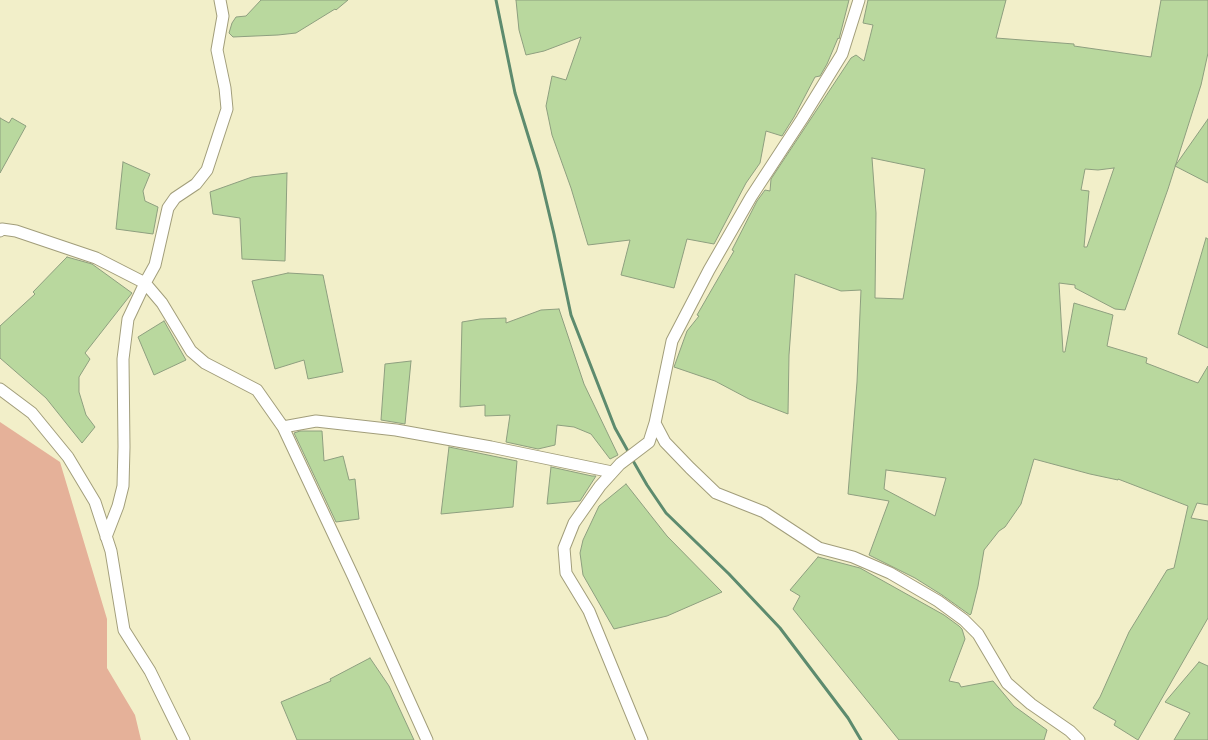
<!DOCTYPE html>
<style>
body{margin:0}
canvas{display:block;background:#f2efc9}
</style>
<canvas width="1208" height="740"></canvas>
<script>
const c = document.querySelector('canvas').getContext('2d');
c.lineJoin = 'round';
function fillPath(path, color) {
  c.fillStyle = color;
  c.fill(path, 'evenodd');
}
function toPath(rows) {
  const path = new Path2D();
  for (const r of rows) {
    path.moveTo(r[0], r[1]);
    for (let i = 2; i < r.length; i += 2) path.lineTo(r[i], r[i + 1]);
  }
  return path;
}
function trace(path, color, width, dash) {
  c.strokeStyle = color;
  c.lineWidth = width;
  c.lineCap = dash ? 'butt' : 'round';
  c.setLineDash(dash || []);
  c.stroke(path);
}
fillPath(toPath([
 [0,422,60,462,107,619,107,668,135,715,141,740,0,740]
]), '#e5b199');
trace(toPath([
 [496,0,515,93,539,171,554,234,571,315,615,428,629,453],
 [632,459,647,485,666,513,729,574,780,628,848,718,861,740]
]), '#5d8b6e', 3);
const building = toPath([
 [261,0,348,0,336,10,335,9,296,33,278,35,233,37,229,33,232,23,236,17,246,16,261,0],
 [516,0,849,0,839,39,838,38,827,64,820,76,815,77,794,117,782,136,766,131,760,163,746,183,714,244,687,239,674,288,621,275,630,240,588,245,571,188,552,135,546,106,552,76,566,80,581,37,544,51,526,55,519,30,516,0],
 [868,0,1006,0,996,38,1074,44,1074,46,1151,57,1161,0,1208,0,1208,53,1201,85,1168,189,1125,310,1115,309,1075,288,1075,285,1059,283,1063,352,1065,352,1074,303,1113,315,1107,346,1147,358,1146,363,1198,383,1208,366,1208,505,1197,503,1191,518,1208,521,1208,618,1138,740,1114,725,1116,721,1093,708,1100,697,1129,632,1167,570,1174,568,1188,506,1118,479,1118,480,1090,474,1034,459,1021,504,1005,527,999,531,984,550,978,586,971,614,970,615,942,595,915,578,869,555,889,501,848,494,857,382,861,290,841,291,795,274,789,355,788,414,749,399,715,381,674,367,687,331,699,316,697,315,734,251,732,250,757,201,765,190,770,191,771,179,851,58,856,55,864,61,873,25,863,23,868,0],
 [872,158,925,169,903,299,875,298,876,213,872,158],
 [1114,168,1087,247,1084,247,1089,191,1081,190,1085,169,1098,170,1114,168],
 [886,470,946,478,935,516,884,489,886,470],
 [0,118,9,123,12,118,26,126,0,173,0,118],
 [1208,119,1208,183,1175,166,1208,119],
 [123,162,150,174,143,191,145,201,158,207,153,234,116,229,123,162],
 [287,173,285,261,242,259,240,218,213,214,210,192,252,177,287,173],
 [1206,238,1208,239,1208,348,1178,334,1206,238],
 [67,257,92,264,132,293,85,353,90,359,79,377,79,392,86,415,95,427,82,443,46,398,0,358,0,326,35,294,33,292,67,257],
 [288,273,323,275,343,372,308,379,304,360,275,369,252,281,288,273],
 [559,309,584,384,618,455,610,459,591,434,574,427,557,425,555,445,538,449,506,442,510,415,485,416,485,405,460,407,462,322,480,319,506,318,506,323,541,310,559,309],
 [164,321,186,360,154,375,138,337,164,321],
 [411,361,405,424,381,420,385,364,411,361],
 [300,431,322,431,324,461,343,456,349,480,355,479,359,519,336,522,294,433,300,431],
 [449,447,517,461,513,507,441,514,449,447],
 [551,467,592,476,596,476,580,501,547,504,551,467],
 [626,484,667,536,722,592,667,616,614,629,583,575,580,553,583,540,599,506,626,484],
 [818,557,860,568,944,615,959,626,962,629,965,639,949,681,959,683,961,687,993,681,1014,706,1047,730,1044,740,899,740,793,609,800,596,790,590,818,557],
 [370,658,389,686,414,740,297,740,281,702,331,681,330,679,370,658],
 [1199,662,1208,666,1208,740,1174,740,1190,713,1165,702,1199,662]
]);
fillPath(building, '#b9d89e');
trace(building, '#8e9f7f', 1);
const street = toPath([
 [0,231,2,229,16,231,96,258,145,283,162,303,191,351,205,363,257,390,283,427,353,576,427,740],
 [0,389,32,413,68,457,95,502,111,551,124,630,150,671,184,740],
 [655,423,665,442,690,468,716,493,764,512,819,548,853,557,890,573,938,601,964,620,978,634,1007,683,1031,704,1070,731,1079,740],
 [283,427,316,421,396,430,491,447,612,472],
 [106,537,118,506,123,486,124,447,123,359,128,319,145,283,155,265,168,208,175,198,196,184,207,170,227,109,225,88,217,50,223,16,220,0],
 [642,740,589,611,566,573,564,548,574,523,600,486,620,464,649,442,655,423,672,341,709,270,751,197,802,119,842,54,859,0]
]);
trace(street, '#a29e7b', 13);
trace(street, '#fff', 11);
</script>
